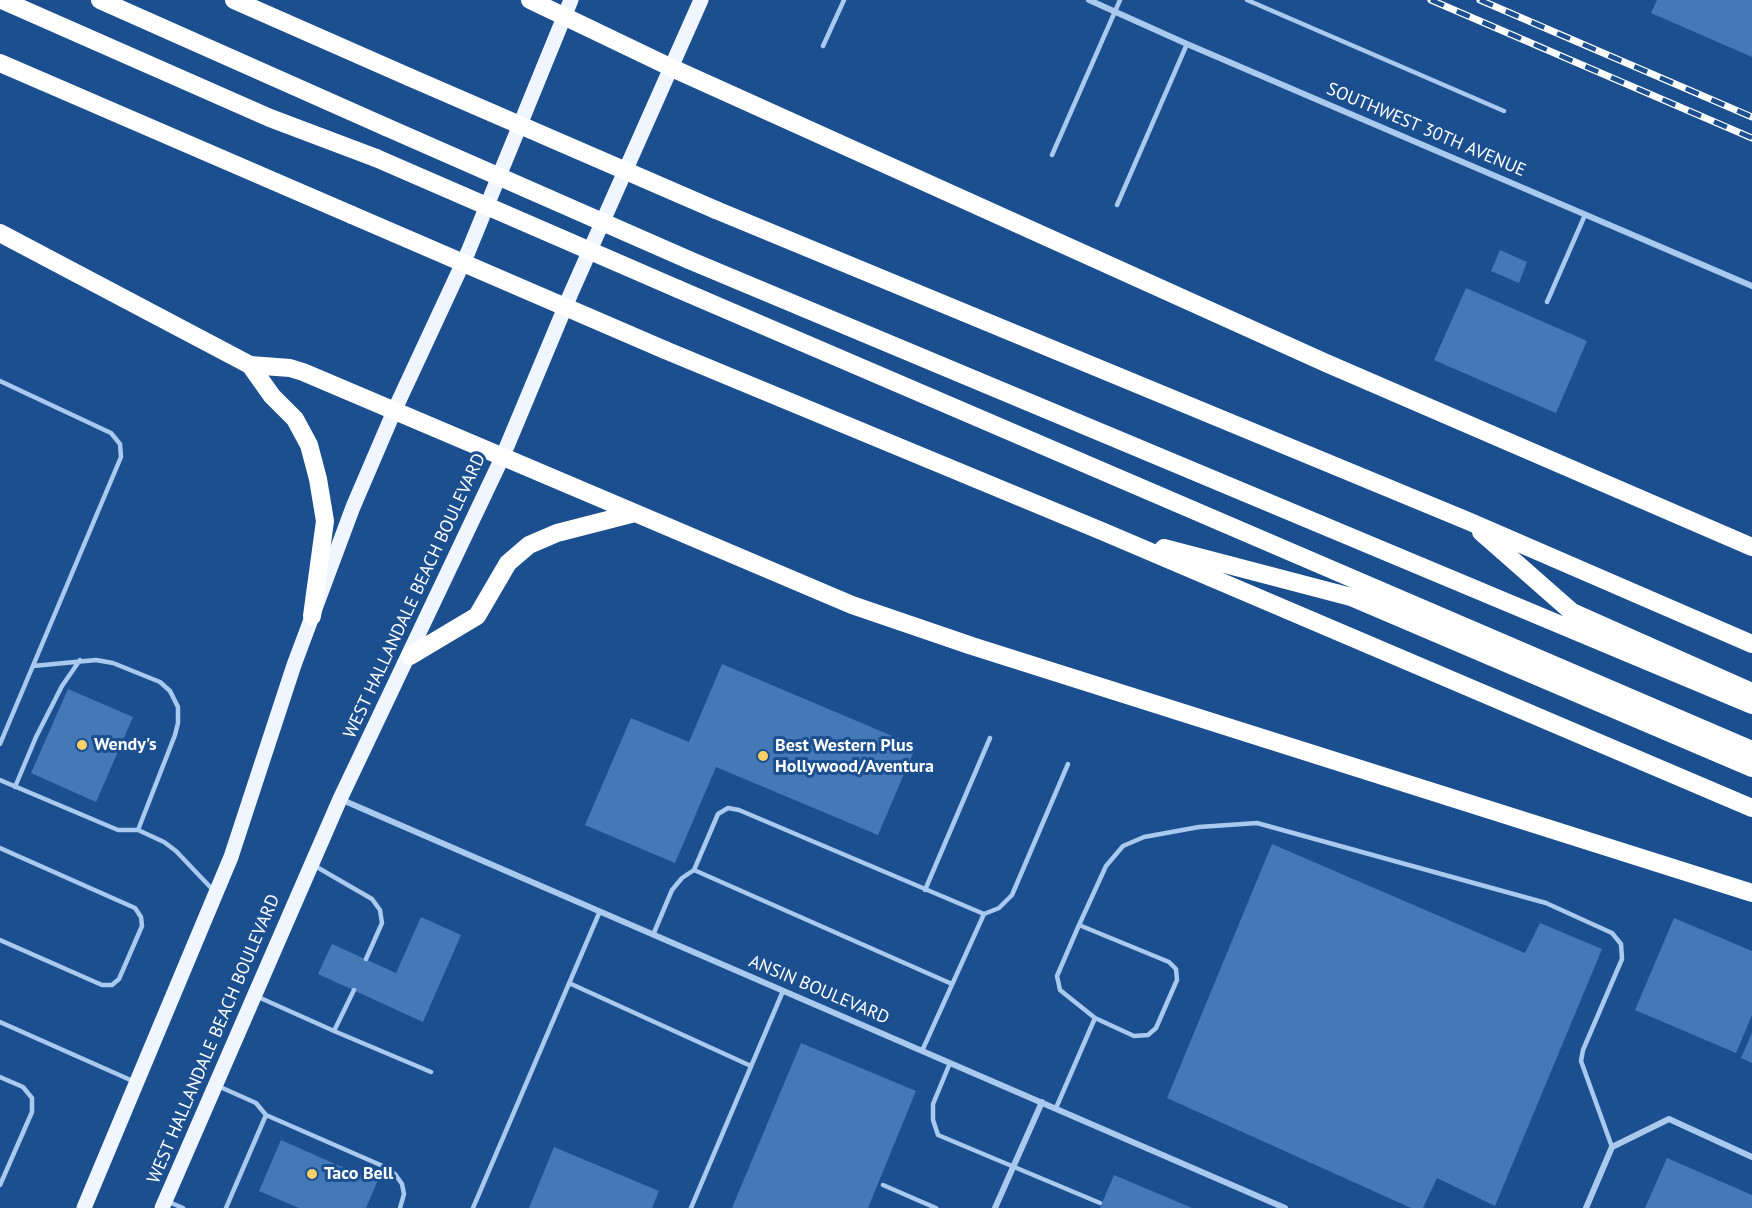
<!DOCTYPE html>
<style>
body{margin:0}
canvas{display:block;background:#1b4f8f}
</style>
<canvas width="1752" height="1208"></canvas>
<script>
const c = document.querySelector('canvas').getContext('2d');
c.lineJoin = 'round';
function fillPath(path, color) {
  c.fillStyle = color;
  c.fill(path, 'evenodd');
}
function toPath(rows) {
  const path = new Path2D();
  for (const r of rows) {
    path.moveTo(r[0], r[1]);
    for (let i = 2; i < r.length; i += 2) path.lineTo(r[i], r[i + 1]);
  }
  return path;
}
function trace(path, color, width, dash) {
  c.strokeStyle = color;
  c.lineWidth = width;
  c.lineCap = dash ? 'butt' : 'round';
  c.setLineDash(dash || []);
  c.stroke(path);
}
function label(font, color, halo, rows, align = 'center') {
  c.font = font + ' "PT Sans",sans-serif';
  c.lineWidth = 6;
  c.setLineDash([]);
  c.textBaseline = 'middle';
  c.strokeStyle = halo;
  c.fillStyle = color;
  for (const [text, x, y, turn = 0] of rows) {
    c.save();
    c.translate(x, y);
    c.rotate((+turn || 0) * Math.PI / 180);
    c.textAlign = isNaN(turn) ? turn : align;
    if (halo) c.strokeText(text, 0, 0);
    c.fillText(text, 0, 0);
    c.restore();
  }
}
fillPath(toPath([
 [1657,0,1752,0,1752,57,1651,13],
 [1500,250,1527,262,1519,283,1491,271],
 [1466,288,1587,341,1556,413,1434,360],
 [722,664,916,746,878,835,716,767,675,863,585,825,631,718,689,742],
 [68,689,133,717,96,802,31,773],
 [1272,844,1525,953,1540,923,1602,949,1495,1206,1437,1178,1423,1208,1411,1208,1167,1098],
 [421,917,461,935,423,1022,318,974,332,944,396,973],
 [1674,918,1752,951,1752,1015,1736,1053,1635,1010],
 [1752,1033,1752,1063,1741,1058],
 [801,1043,916,1091,868,1208,732,1208],
 [281,1140,360,1175,362,1173,378,1180,366,1208,299,1208,259,1191],
 [554,1147,659,1191,652,1208,529,1208],
 [1667,1158,1752,1195,1752,1208,1645,1208],
 [1114,1175,1192,1208,1100,1208]
]), '#4478b7');
trace(toPath([
 [1247,0,1504,111],
 [823,46,844,0],
 [1052,155,1120,0],
 [1117,205,1187,44],
 [1547,302,1585,215],
 [0,381,111,433,120,444,121,457,0,744],
 [0,780,118,830,138,830,175,735,178,723,178,707,170,691,160,682,113,663,96,660,33,666],
 [15,787,36,737,62,686,80,660],
 [138,830,164,842,176,851,214,891],
 [0,848,135,908,141,917,142,926,119,979,112,985,102,985,0,940],
 [315,866,372,899,380,910,382,923,366,959],
 [925,890,990,738],
 [984,914,999,908,1012,895,1068,764],
 [1079,925,1106,866,1123,846,1144,837,1199,827,1257,823,1546,903,1612,933,1621,944,1622,959,1583,1050,1581,1061,1612,1147],
 [1079,925,1169,962,1176,969,1177,980,1156,1028,1148,1035,1134,1036,1095,1018,1060,990,1057,976,1079,925],
 [653,935,672,890,682,878,694,870],
 [569,983,751,1066],
 [256,996,334,1031,354,990],
 [0,1022,135,1082],
 [334,1031,431,1072],
 [922,1051,984,914,739,810,728,808,718,814,694,870,952,984],
 [950,1063,933,1104,933,1120,938,1135,1100,1203],
 [0,1077,23,1087,32,1098,32,1112,0,1185],
 [218,1086,256,1103,266,1115],
 [1056,1108,1095,1018],
 [883,1185,936,1208],
 [169,1202,183,1208],
 [226,1208,266,1115,385,1167,395,1174,402,1184,404,1194,400,1208],
 [473,1208,600,911],
 [691,1208,783,991]
]), '#a9c9ee', 4.5);
trace(toPath([
 [1089,0,1187,44,1752,286],
 [340,799,1285,1208],
 [995,1208,1042,1102],
 [1586,1208,1612,1147,1669,1119,1752,1157]
]), '#a9c9ee', 6);
trace(toPath([
 [84,1208,231,857,294,665,353,507,395,409,468,252,571,0],
 [162,1208,340,799,502,458,571,293,701,0]
]), '#f0f6ff', 15);
trace(toPath([
 [2,0,270,118,376,158],
 [100,0,386,127],
 [234,0,409,77],
 [530,0,672,68,1326,363,1752,547],
 [0,63,352,215],
 [716,210,1468,521,1752,644],
 [0,233,250,365,290,368,303,372,852,605,972,646,1752,893],
 [689,260,1752,705],
 [678,289,1752,750],
 [665,350,1104,532,1752,808],
 [250,365,272,396,295,419,309,445,318,479,325,521,312,616],
 [1481,532,1572,612,1752,692],
 [1164,548,1351,597,1752,768],
 [410,656,477,616,508,563,529,545,557,533,635,513]
]), '#fff', 18);
const rail = toPath([
 [1431,0,1752,138],
 [1480,0,1752,117]
]);
trace(rail, '#fff', 7);
trace(rail, '#1b4f8f', 4.5, [14]);
trace(toPath([
 [409,77,716,210],
 [386,127,689,260],
 [376,158,678,289],
 [352,215,665,350]
]), '#fff', 18);
for (const [x, y, r, color] of [
 [82,745,6,"#ffd166"],
 [763,756,6,"#ffd166"],
 [312,1174,6,"#ffd166"]
]) {
  const dot = new Path2D();
  dot.arc(x, y, r, 0, 2 * Math.PI);
  c.fillStyle = color;
  c.fill(dot);
  trace(dot, '#1b4f8f', 2);
}
label('18px', '#fff', '#1b4f8f', [
 ["SOUTHWEST 30TH AVENUE",1426,130,23],
 ["WEST HALLANDALE BEACH BOULEVARD",415,596,-65],
 ["ANSIN BOULEVARD",819,990,23],
 ["WEST HALLANDALE BEACH BOULEVARD",214,1039,-67]
]);
label('bold 18px', '#fff', '#1b4f8f', [
 ["Wendy's",94,745],
 ["Best Western Plus",775,746],
 ["Hollywood/Aventura",775,767],
 ["Taco Bell",324,1174]
], 'left');
</script>
